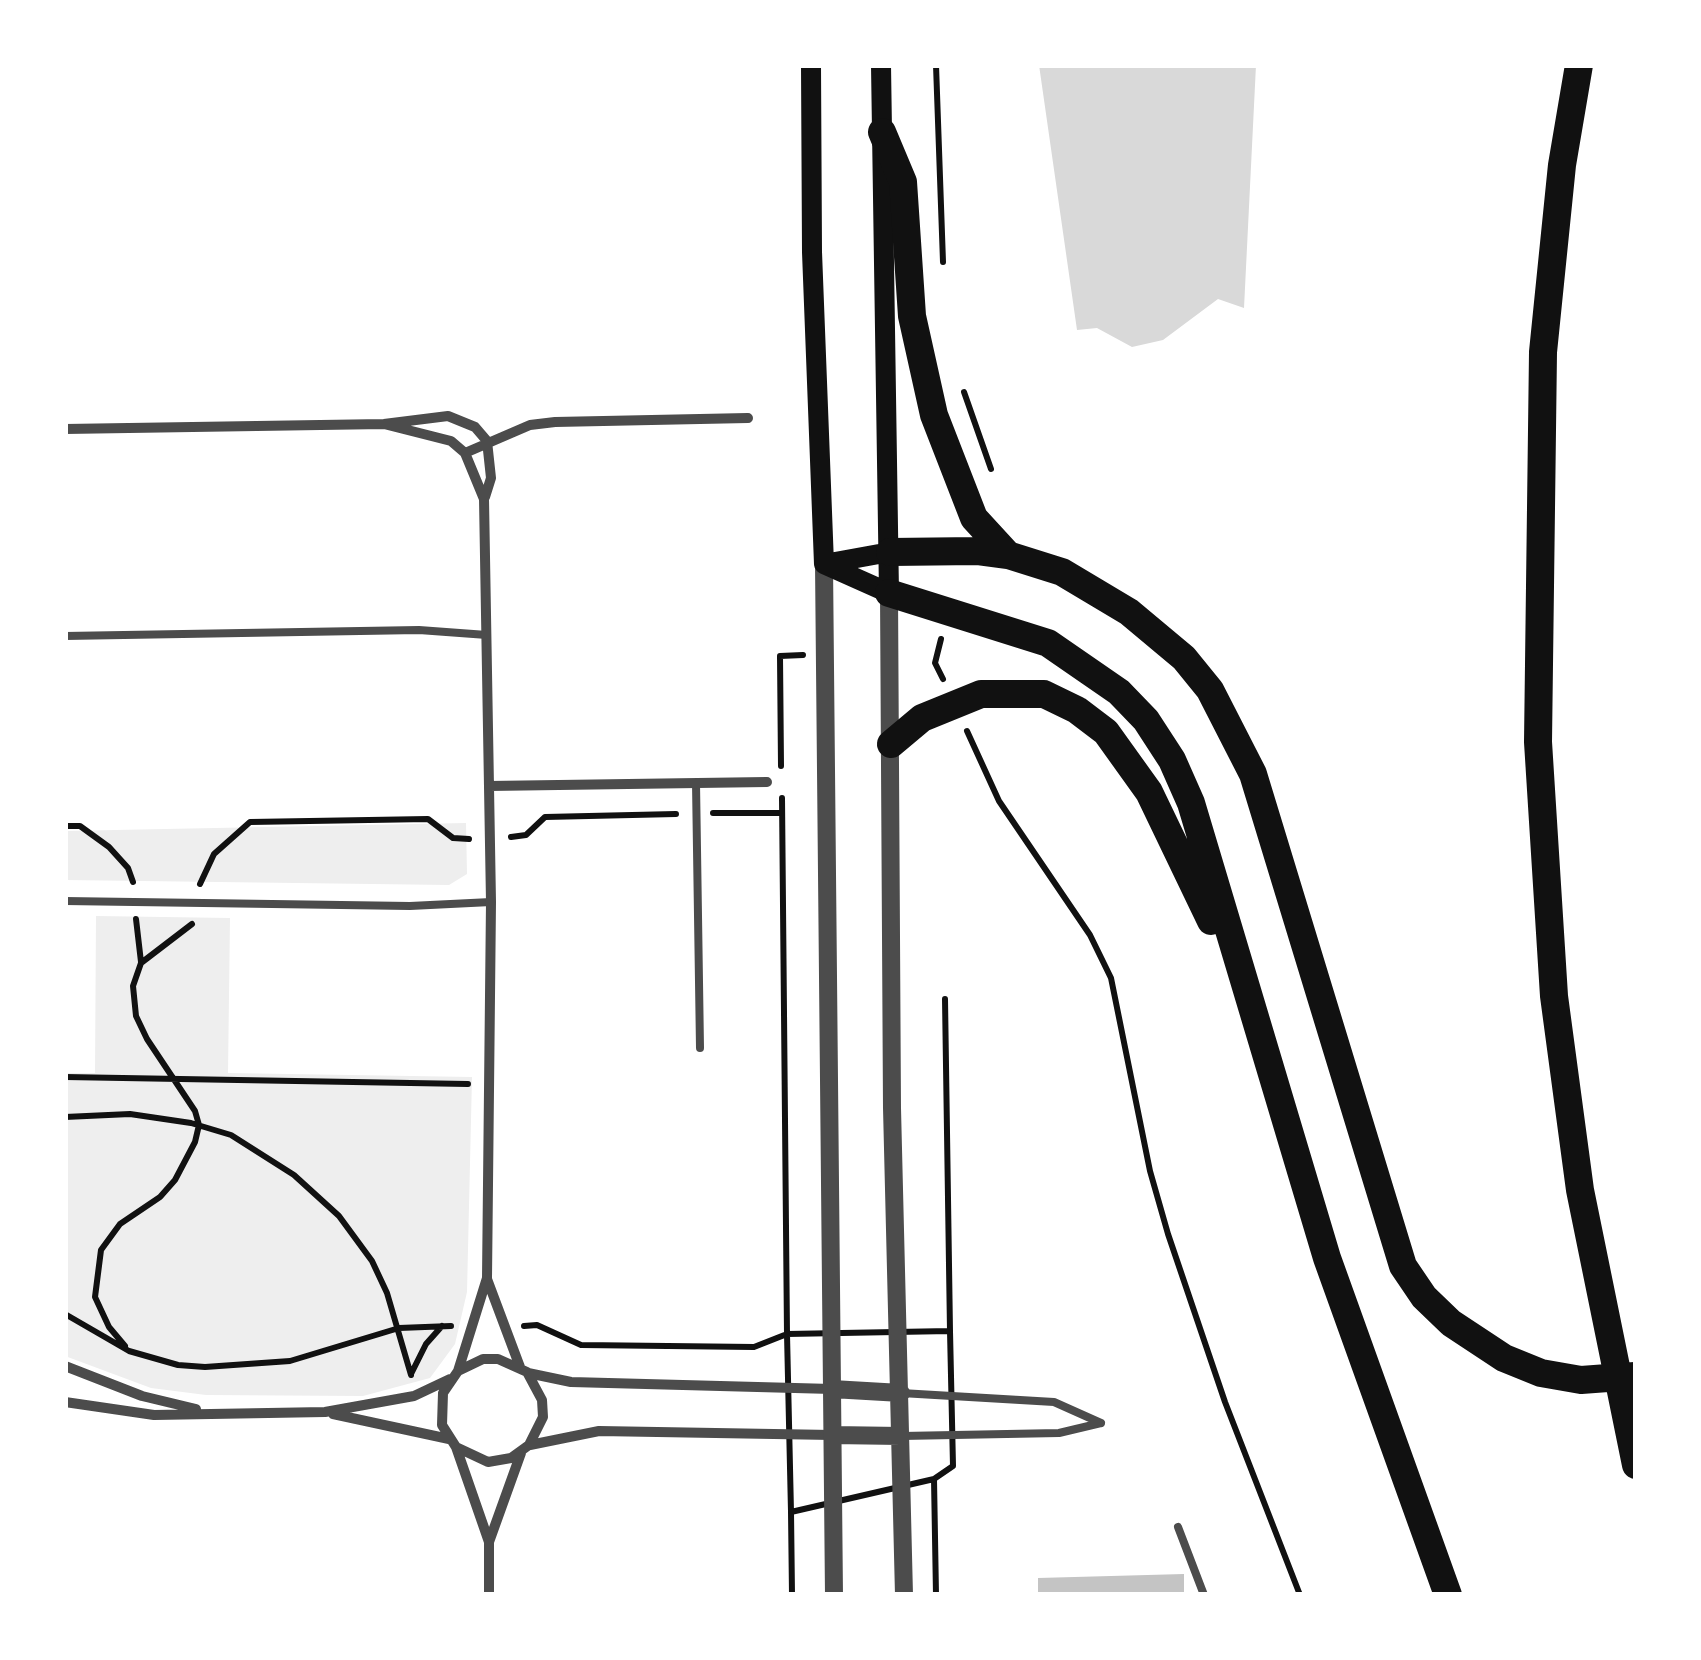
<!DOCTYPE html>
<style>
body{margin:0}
#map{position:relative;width:1701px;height:1660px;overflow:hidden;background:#fff;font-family:Literata,serif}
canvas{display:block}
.frame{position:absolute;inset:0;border:68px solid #fff;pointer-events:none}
</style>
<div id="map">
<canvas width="1701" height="1660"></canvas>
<div class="frame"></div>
</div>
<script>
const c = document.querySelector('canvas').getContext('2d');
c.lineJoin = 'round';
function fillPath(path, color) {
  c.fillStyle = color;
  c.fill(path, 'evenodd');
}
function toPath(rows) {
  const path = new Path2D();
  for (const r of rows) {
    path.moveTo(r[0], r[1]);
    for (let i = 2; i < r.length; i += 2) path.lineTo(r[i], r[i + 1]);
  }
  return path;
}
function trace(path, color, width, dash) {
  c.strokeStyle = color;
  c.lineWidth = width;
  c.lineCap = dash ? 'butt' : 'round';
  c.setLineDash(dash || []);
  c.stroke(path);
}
fillPath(toPath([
 [466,823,467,874,449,885,65,880,65,831],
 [96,916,230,918,228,1073,472,1077,467,1292,455,1344,430,1378,363,1396,206,1395,151,1388,65,1356,65,1073,95,1073]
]), '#eee');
fillPath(toPath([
 [1039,65,1256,65,1244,308,1218,299,1163,340,1132,347,1097,328,1077,330]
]), '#d9d9d9');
fillPath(toPath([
 [1184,1574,1184,1595,1038,1595,1038,1578]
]), '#c4c4c4');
trace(toPath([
 [936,65,943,262],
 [964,392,991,469],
 [941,639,935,663,943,679],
 [967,731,999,801,1090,935,1111,978,1150,1171,1168,1234,1225,1402,1300,1595],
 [781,766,780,656,803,655],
 [713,813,782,813],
 [65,826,80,826,109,847,128,868,133,882],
 [511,837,526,835,545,817,676,814],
 [200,884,214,854,250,822,428,819,453,838,469,839],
 [136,919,141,962],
 [945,999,950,1331],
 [65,1077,468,1084],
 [65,1117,130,1114,191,1123,231,1135,294,1175,339,1216,372,1261,387,1293,411,1375],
 [65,1314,129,1351,178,1365,205,1367,290,1361,399,1328,451,1326],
 [524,1326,537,1325,581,1345,754,1347,787,1334,782,798],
 [950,1331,953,1466,934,1479,791,1512,787,1334,950,1331],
 [125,1346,109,1327,95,1297,101,1250,120,1224,160,1197,175,1180,195,1142,199,1125,195,1111,147,1039,136,1016,133,986,141,963,192,924],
 [411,1374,426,1344,442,1326],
 [934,1479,936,1595],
 [791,1512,792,1595]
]), '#111', 6);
trace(toPath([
 [65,636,419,630,487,635],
 [696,783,700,1048],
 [65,901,410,906,491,902],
 [901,1393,1054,1402,1101,1423],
 [902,1436,1059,1433,1101,1423],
 [1178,1527,1204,1595]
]), '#4c4c4c', 8);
trace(toPath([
 [384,424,451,441,465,453,484,499,491,902,487,1278,458,1371],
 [65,429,384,424,448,416,475,427,487,441,491,478,485,497],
 [465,453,530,425,555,422,748,418],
 [489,786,767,782],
 [487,1279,520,1367],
 [65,1366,142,1396,196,1409],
 [528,1373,571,1382,832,1389],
 [65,1402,154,1415,325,1412,414,1396,450,1379],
 [333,1414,449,1439],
 [530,1445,599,1431,832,1435],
 [456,1447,488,1462,511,1458,529,1445,543,1417,542,1400,527,1372,498,1359,483,1359,458,1371,443,1393,442,1425,456,1447,489,1542],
 [489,1595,489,1542,521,1453]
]), '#4c4c4c', 10);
trace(toPath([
 [824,564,834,1595],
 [889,593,892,1108,904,1595],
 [832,1389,901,1393],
 [832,1435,901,1436]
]), '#4c4c4c', 18);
trace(toPath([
 [811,65,812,252,824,564],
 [824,564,889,593,881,65],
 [824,564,890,552]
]), '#111', 20);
trace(toPath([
 [1579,65,1562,165,1543,352,1538,742,1554,996,1580,1190,1636,1465],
 [882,132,903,182,912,316,934,415,974,518,1008,555],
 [890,552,978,551,1008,555,1062,572,1129,612,1184,658,1210,690,1253,774,1403,1266,1424,1297,1451,1323,1504,1358,1541,1373,1581,1380,1635,1376],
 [889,593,1048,643,1119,692,1146,720,1172,760,1191,803,1327,1258,1448,1595],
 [891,744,922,718,981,694,1044,694,1077,710,1106,732,1149,792,1211,921]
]), '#111', 28);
</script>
